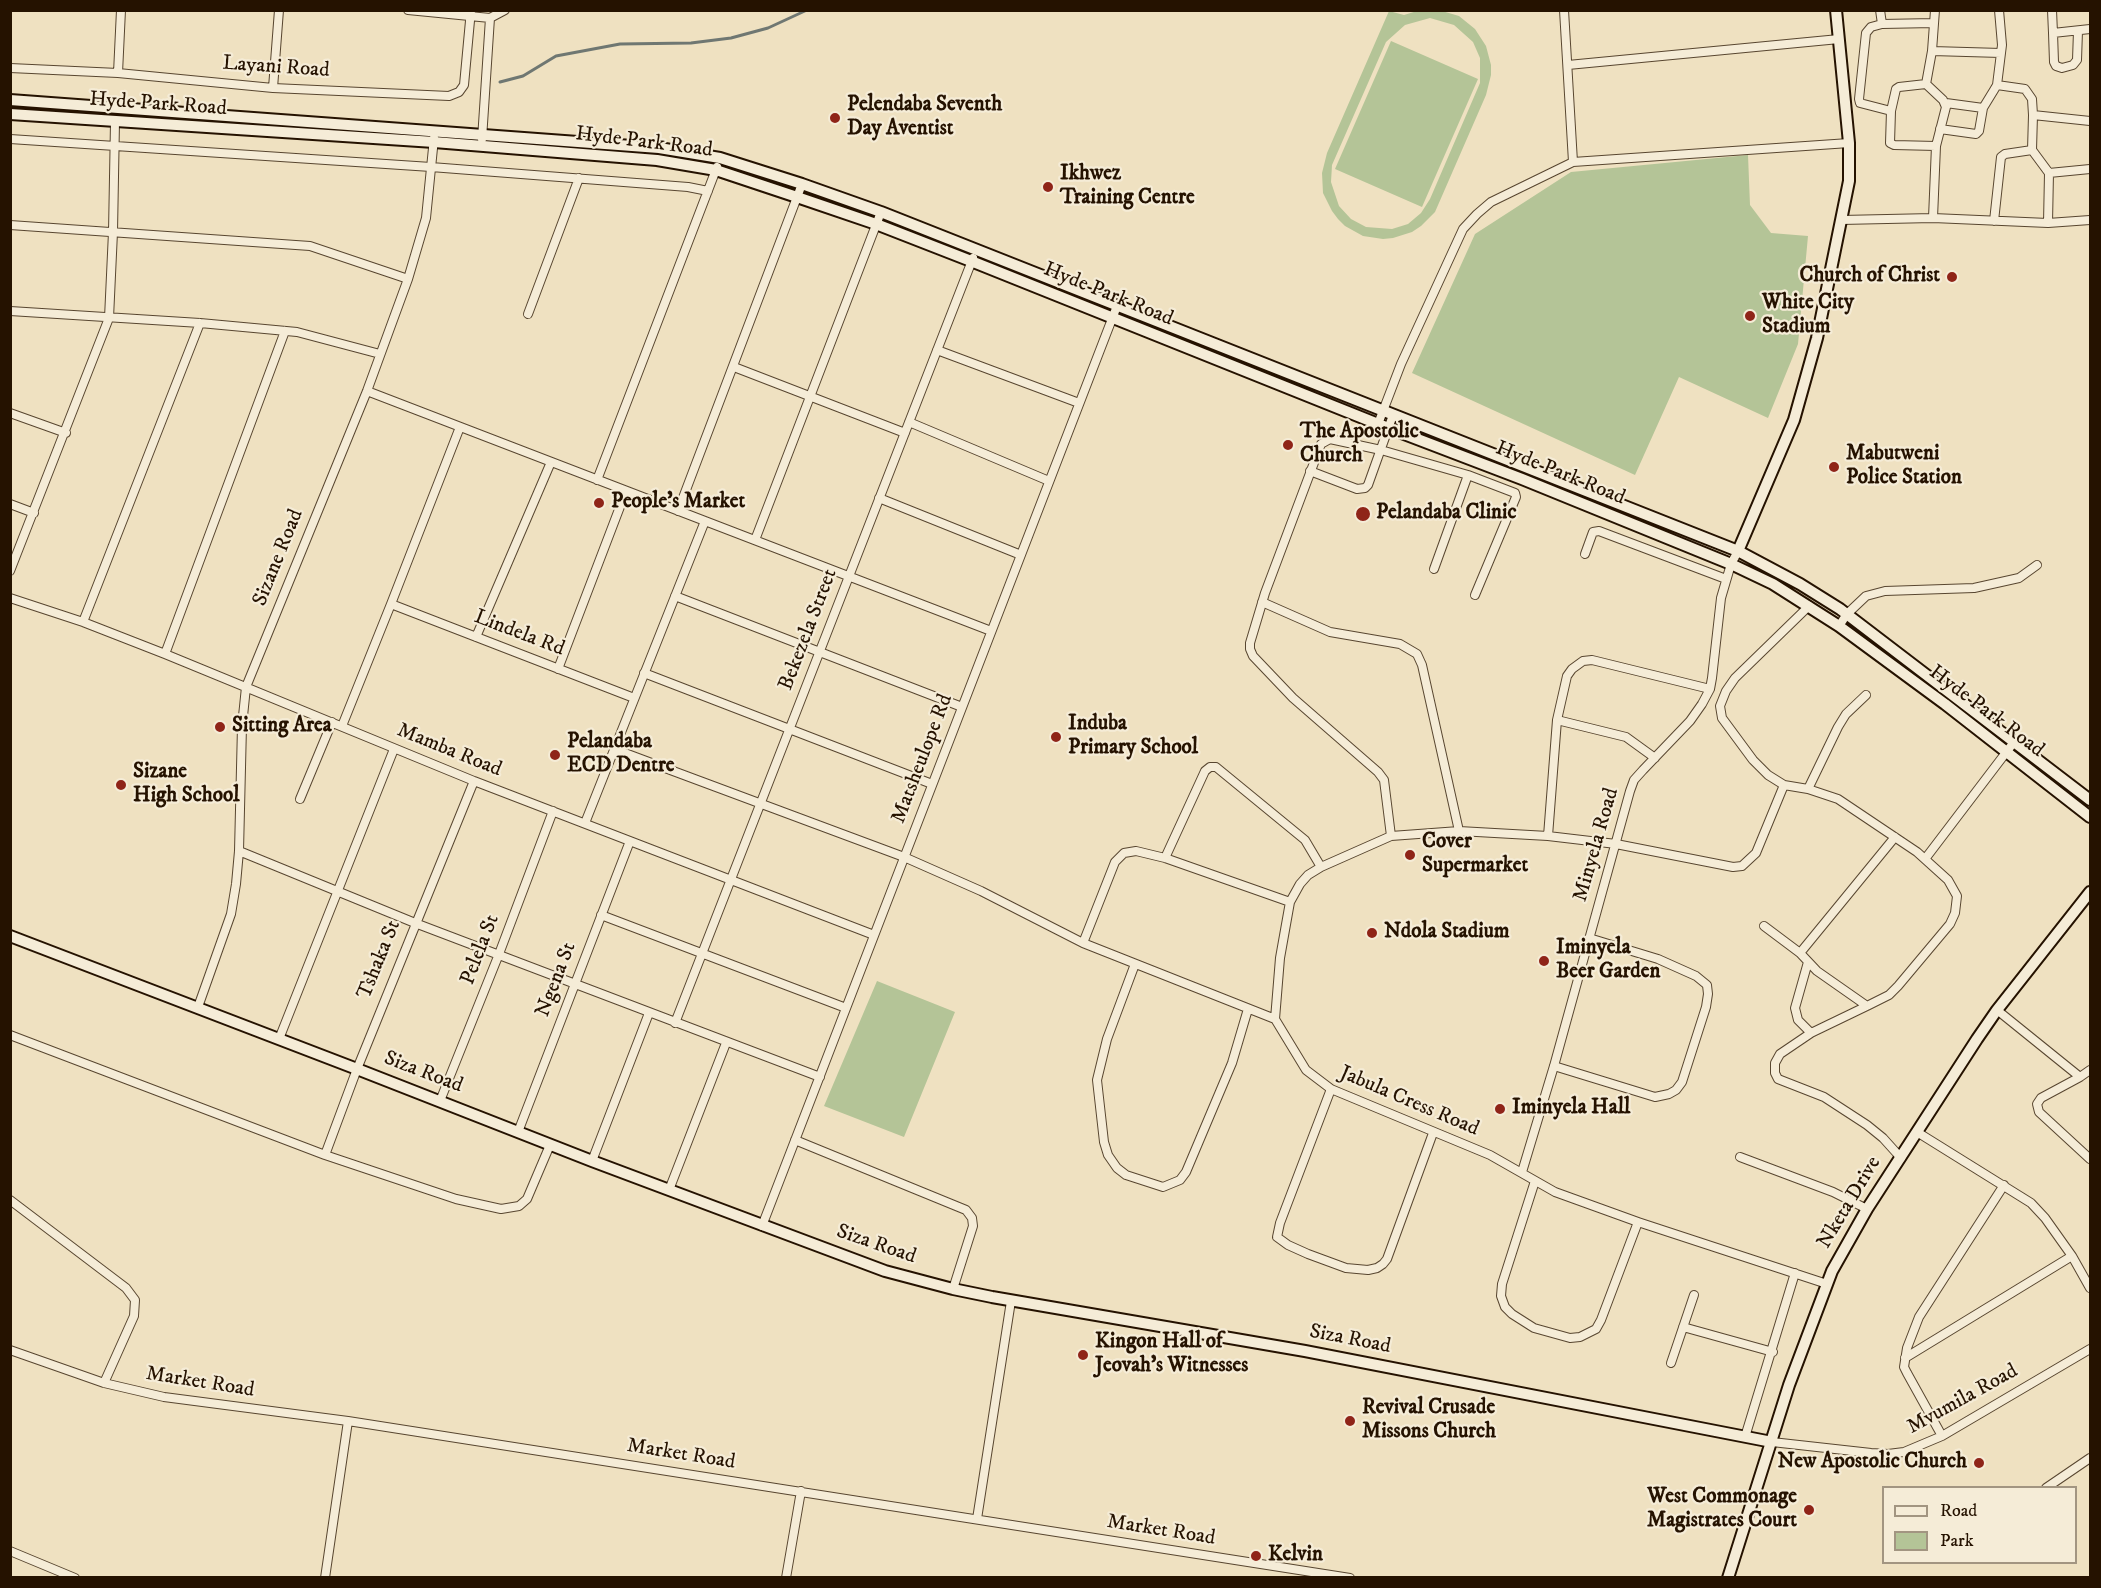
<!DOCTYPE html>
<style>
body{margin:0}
#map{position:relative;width:2101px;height:1588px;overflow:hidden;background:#efe1c1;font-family:"IM FELL DW Pica",serif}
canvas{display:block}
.frame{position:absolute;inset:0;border:12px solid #251200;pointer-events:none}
.legend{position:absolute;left:1882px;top:1486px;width:195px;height:78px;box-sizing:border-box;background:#f5ecd7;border:2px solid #a29581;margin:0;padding:8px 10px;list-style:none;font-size:18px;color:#251200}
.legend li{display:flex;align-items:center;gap:12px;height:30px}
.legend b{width:30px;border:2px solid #a29581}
</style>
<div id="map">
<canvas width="2101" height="1588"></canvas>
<div class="frame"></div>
<ul class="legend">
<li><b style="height:8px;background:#f5ecd7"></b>Road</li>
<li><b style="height:16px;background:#b4c497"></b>Park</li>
</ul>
</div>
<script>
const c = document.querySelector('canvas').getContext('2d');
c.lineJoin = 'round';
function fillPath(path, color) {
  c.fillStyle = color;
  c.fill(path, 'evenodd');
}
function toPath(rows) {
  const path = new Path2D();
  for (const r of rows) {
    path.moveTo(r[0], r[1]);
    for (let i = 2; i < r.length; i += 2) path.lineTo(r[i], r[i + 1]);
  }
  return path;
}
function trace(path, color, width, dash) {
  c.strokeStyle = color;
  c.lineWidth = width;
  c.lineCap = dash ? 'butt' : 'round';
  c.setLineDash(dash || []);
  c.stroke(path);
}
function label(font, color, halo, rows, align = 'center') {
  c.font = font + ' "IM FELL DW Pica",serif';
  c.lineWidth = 4.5;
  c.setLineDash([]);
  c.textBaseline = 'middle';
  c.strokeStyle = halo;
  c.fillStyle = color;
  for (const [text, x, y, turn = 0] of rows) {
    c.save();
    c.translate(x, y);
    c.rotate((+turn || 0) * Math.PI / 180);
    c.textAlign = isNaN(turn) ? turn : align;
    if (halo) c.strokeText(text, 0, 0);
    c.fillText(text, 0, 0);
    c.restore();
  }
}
fillPath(toPath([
 [1389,11,1404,15,1417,11,1442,11,1459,16,1475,29,1486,46,1491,65,1491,75,1486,95,1435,212,1421,226,1412,232,1393,238,1383,239,1363,236,1345,226,1338,219,1332,211,1323,193,1322,173,1327,153],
 [1430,18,1454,25,1473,42,1480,58,1480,83,1430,199,1421,213,1408,224,1392,229,1366,227,1351,219,1339,206,1331,182,1332,165,1386,42,1405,25],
 [1391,41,1478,79,1422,207,1335,169],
 [1748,155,1750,205,1771,233,1808,236,1798,344,1768,418,1679,377,1635,475,1412,373,1475,234,1571,172],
 [877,981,955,1012,904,1137,824,1106]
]), '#b4c497');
trace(toPath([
 [500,82,523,76,556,56,620,44,691,43,731,38,768,28,807,10]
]), '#6f7772', 3);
const street = toPath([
 [408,10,490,18],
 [1564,10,1573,162],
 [1880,10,1882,24],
 [2052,10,2053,33,2090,29],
 [2053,33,2054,62,2056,66,2062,68,2073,65,2077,60,2078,31],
 [1932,51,2001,53],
 [1568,65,1839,39],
 [10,68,118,73,273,88,449,96,459,92,464,85,471,10],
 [118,73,121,10],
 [1926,84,1899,87,1896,89,1891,111,1890,143,1894,145,1936,146],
 [1997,85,2025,89,2032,99,2033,115],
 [273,88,279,10],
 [1946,103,1983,108,1994,90,1997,85,2002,45,1999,10],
 [1891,111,1860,103,1859,99,1866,33,1871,27,1882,24,1934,23],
 [1940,129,1976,134,1979,131,1983,108],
 [10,139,431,167,688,187,708,191],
 [482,139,490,18,505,10],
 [2032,150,2049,173],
 [1933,218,1936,146,1946,107,1943,100,1926,84,1932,51,1935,10],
 [1841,220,1933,218,2048,223,2090,220],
 [1994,221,2001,157,2005,154,2032,150,2033,115,2090,121],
 [2048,223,2049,173,2090,169],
 [10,225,310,246,408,279],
 [10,311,200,323,297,332,380,354],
 [528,314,579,178],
 [937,350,1079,403],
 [734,367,905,433],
 [367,391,991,631],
 [10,413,66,433],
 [909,422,1049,481],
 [1378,424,1401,364,1463,229,1477,214,1491,202,1573,162,1849,143],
 [1310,471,1357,489,1365,488,1368,485,1393,415],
 [597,480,717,167],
 [879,498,1021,555],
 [10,504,34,513],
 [678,511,802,184],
 [755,540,881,212],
 [1585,554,1593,532,1599,531,1726,579],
 [1434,569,1468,475],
 [10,571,109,318,113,232,115,122],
 [675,596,962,707],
 [10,598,83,622,165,654,474,781,874,935],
 [1262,602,1330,632,1400,644,1417,654,1422,665,1459,831],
 [391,604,634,698],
 [83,622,200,323],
 [1839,626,1847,614,1866,596,1885,591,1974,588,2019,578,2037,565],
 [476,637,551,462],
 [165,654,285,331],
 [558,669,626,491],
 [644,673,932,784],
 [1557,720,1626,737,1655,758],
 [342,726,391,604,460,427],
 [614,749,904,857,981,891,1083,943,1275,1019],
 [1784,785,1756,853,1742,866,1733,867,1616,844,1548,836,1459,831,1391,836,1321,867,1308,875,1300,884,1290,902,1280,958,1275,1019,1306,1070,1331,1089,1490,1155,1555,1192,1638,1222,1827,1284],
 [1808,789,1838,727,1846,714,1866,695],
 [300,799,332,722],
 [585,823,705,521],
 [1391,836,1384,780,1378,772,1293,698,1253,656,1250,649,1250,643,1265,593,1321,444,1330,439,1381,450,1468,475,1515,493,1516,497,1475,595],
 [1548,836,1557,720,1567,676,1572,669,1583,661,1592,660,1710,689],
 [239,851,415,923,820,1077],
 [1165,858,1205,771,1210,767,1216,767,1305,840,1321,867],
 [1925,859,2014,742],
 [601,915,846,1008],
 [1764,926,1800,953,1817,971,1867,1006,1889,995,1898,986,1950,924,1955,913,1957,896,1948,880,1917,852,1838,799,1808,789,1784,785,1768,775,1753,760,1722,718,1720,706,1726,691,1735,678,1809,606],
 [1083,943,1115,862,1124,853,1136,851,1165,858,1290,902],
 [1800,953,1895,837],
 [1808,962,1795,1008,1798,1020,1811,1033,1867,1006],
 [1135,964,1107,1039,1097,1080,1104,1142,1108,1155,1117,1168,1126,1175,1163,1187,1180,1180,1186,1172,1232,1063,1248,1009],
 [198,1007,231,914,236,884,239,851,242,726,246,687,367,391,408,279,426,218,434,138],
 [1997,1010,2080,1077,2090,1070],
 [675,1023,973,258],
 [1811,1033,1780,1054,1775,1063,1775,1073,1778,1079,1824,1097,1867,1125,1883,1138,1901,1158],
 [10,1035,325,1155,456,1199,501,1209,519,1206,527,1199,550,1145],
 [279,1039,394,749],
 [1554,1066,1655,1097,1669,1094,1676,1090,1682,1082,1706,1007,1708,994,1707,985,1696,976,1658,959,1589,938],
 [2080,1077,2041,1098,2037,1104,2039,1112,2090,1159],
 [1331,1089,1280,1223,1277,1237,1288,1245,1308,1254,1346,1268,1368,1270,1377,1268,1383,1264,1387,1259,1433,1133],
 [440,1101,499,954,553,811],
 [518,1132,630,841],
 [1917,1132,2031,1203,2045,1218,2072,1256,2090,1288],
 [795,1140,966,1210,972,1218,973,1226,953,1289],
 [325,1155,357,1069,474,781],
 [1740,1157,1833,1192,1867,1209],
 [592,1161,649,1013],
 [1522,1172,1554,1066,1630,791,1634,780,1643,770,1690,721,1702,704,1710,689,1712,678,1721,598,1731,564,1738,551],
 [1535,1181,1502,1284,1501,1296,1505,1307,1512,1314,1534,1328,1570,1338,1580,1337,1596,1329,1601,1320,1638,1222],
 [669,1190,726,1043],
 [10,1200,126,1288,135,1300,134,1316,104,1383],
 [762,1226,1117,306],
 [1683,1327,1773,1352],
 [10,1350,104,1383,164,1397,348,1421,1350,1578],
 [1905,1358,2072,1256],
 [1671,1363,1694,1295],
 [1942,1436,1907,1373,1904,1367,1907,1348,1919,1317,2004,1185],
 [1745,1437,1795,1273],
 [1772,1442,1871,1453,1888,1454,1904,1452,1942,1436,2090,1349],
 [2046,1488,2090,1458],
 [977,1519,1011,1301],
 [10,1551,75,1578],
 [325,1578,348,1421],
 [786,1578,801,1491]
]);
const secondary = toPath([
 [10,100,659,148,720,158,802,184,881,212,1738,551,1800,584,1840,609,2090,800],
 [10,114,434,142,657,160,716,170,797,197,876,224,971,261,1378,424,1522,479,1731,564,1773,584,1839,626,1945,704,2090,817],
 [1738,551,1794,420,1817,338,1849,181,1849,143,1836,10],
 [10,936,357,1069,592,1161,885,1271,953,1289,992,1297,1305,1351,1772,1442],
 [1728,1578,1789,1385,1832,1271,1867,1209,1977,1039,1997,1010,2090,892]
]);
trace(street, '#584630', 10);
trace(secondary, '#251200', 14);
trace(street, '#f5ecd7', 8);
trace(secondary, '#f5ecd7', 10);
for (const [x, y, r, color] of [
 [835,118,6,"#8f2418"],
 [1048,187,6,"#8f2418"],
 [1952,277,6,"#8f2418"],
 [1750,316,6,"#8f2418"],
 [1288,445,6,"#8f2418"],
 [1834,467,6,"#8f2418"],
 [599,503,6,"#8f2418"],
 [1363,514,8,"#8f2418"],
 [220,727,6,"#8f2418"],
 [1056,737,6,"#8f2418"],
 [555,755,6,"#8f2418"],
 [121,785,6,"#8f2418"],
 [1410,855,6,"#8f2418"],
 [1372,933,6,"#8f2418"],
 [1544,961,6,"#8f2418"],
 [1500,1109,6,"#8f2418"],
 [1083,1355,6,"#8f2418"],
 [1350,1421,6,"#8f2418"],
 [1979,1463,6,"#8f2418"],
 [1809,1510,6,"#8f2418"],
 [1256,1556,6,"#8f2418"]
]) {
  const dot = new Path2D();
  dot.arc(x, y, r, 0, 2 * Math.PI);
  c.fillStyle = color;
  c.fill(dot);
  trace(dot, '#f5ecd7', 2);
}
label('21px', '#251200', '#f5ecd7', [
 ["Layani Road",276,68,4],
 ["Hyde Park Road",158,105,4],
 ["Hyde Park Road",644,143,7],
 ["Hyde Park Road",1108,295,22],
 ["Hyde Park Road",1560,474,22],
 ["Sizane Road",279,558,-68],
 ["Bekezela Street",809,630,-69],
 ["Lindela Rd",519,634,21],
 ["Hyde Park Road",1986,712,37],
 ["Mamba Road",449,751,22],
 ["Matsheulope Rd",923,759,-69],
 ["Minyela Road",1597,845,-74],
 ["Pelela St",481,950,-69],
 ["Tshaka St",380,960,-68],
 ["Ngena St",557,980,-69],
 ["Siza Road",423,1073,21],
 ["Jabula Cress Road",1409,1102,23],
 ["Nketa Drive",1850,1203,-59],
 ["Siza Road",876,1245,19],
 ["Siza Road",1350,1340,11],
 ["Market Road",200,1383,9],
 ["Mvumila Road",1963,1400,-29],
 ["Market Road",681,1455,9],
 ["Market Road",1161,1531,9]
]);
label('bold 21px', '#251200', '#f5ecd7', [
 ["Pelendaba Seventh",847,106],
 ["Day Aventist",847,130],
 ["Ikhwez",1060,175],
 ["Training Centre",1060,199],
 ["Church of Christ",1940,277,"right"],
 ["White City",1762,304],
 ["Stadium",1762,328],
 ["The Apostolic",1300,433],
 ["Church",1300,457],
 ["Mabutweni",1846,455],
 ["Police Station",1846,479],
 ["People's Market",611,503],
 ["Pelandaba Clinic",1376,514],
 ["Induba",1068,725],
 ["Primary School",1068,749],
 ["Sitting Area",232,727],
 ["Pelandaba",567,743],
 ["ECD Dentre",567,767],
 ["Sizane",133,773],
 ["High School",133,797],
 ["Cover",1422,843],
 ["Supermarket",1422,867],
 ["Ndola Stadium",1384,933],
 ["Iminyela",1556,949],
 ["Beer Garden",1556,973],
 ["Iminyela Hall",1512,1109],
 ["Kingon Hall of",1095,1343],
 ["Jeovah's Witnesses",1095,1367],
 ["Revival Crusade",1362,1409],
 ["Missons Church",1362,1433],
 ["New Apostolic Church",1967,1463,"right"],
 ["West Commonage",1797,1498,"right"],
 ["Magistrates Court",1797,1522,"right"],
 ["Kelvin",1268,1556]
], 'left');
</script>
